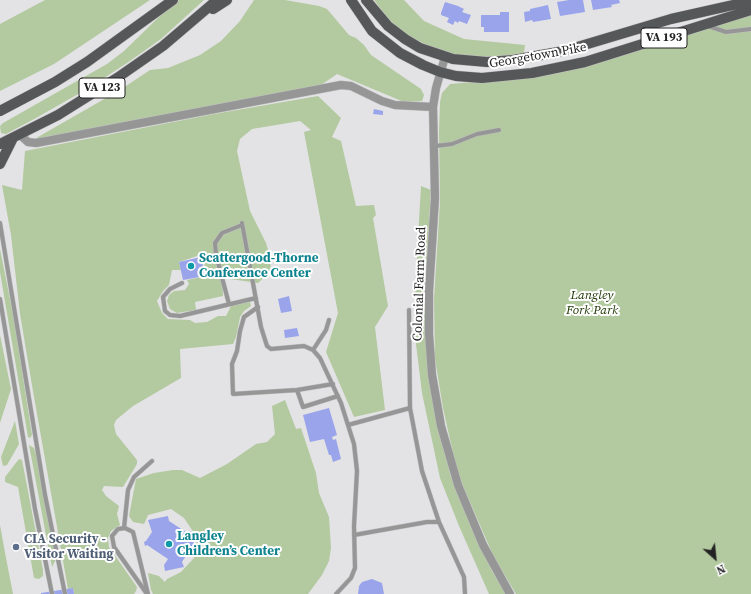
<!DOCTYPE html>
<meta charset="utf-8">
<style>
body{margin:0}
#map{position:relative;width:751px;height:594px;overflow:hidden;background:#e3e3e5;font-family:"Source Serif 4",serif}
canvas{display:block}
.north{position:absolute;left:695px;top:538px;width:40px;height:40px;-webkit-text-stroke:3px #fff;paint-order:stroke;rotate:153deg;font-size:11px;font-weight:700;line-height:16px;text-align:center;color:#232324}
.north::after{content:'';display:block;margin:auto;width:14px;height:18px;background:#232324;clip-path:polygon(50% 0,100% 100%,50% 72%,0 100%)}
</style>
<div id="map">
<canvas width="751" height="594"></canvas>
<div class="north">N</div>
</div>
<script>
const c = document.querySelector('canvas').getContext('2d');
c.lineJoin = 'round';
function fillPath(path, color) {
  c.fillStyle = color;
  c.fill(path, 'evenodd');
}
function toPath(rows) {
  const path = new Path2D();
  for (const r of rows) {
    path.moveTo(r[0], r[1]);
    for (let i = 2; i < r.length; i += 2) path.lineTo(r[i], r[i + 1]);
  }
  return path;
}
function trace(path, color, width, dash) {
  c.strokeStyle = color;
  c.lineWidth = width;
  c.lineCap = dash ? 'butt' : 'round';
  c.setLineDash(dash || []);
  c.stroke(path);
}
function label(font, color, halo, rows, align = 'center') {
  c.font = font + ' "Source Serif 4",serif';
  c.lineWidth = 4;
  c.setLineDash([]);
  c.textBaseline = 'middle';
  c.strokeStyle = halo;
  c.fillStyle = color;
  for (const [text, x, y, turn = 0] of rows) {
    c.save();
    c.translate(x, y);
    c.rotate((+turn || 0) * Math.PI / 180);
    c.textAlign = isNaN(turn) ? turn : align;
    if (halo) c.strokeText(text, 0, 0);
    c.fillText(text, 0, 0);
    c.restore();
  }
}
fillPath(toPath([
 [45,0,150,0,54,64,0,91,0,24],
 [179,0,204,0,161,39,127,63,87,89,36,118,6,134,1,133,0,126,3,123,107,64,124,51,161,15],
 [254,0,285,0,319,6,327,9,349,35,356,38,364,45,371,55,421,89,424,95,422,101,404,102,337,74,321,85,31,141,120,90,150,70,168,68,200,55,221,41,240,21],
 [374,0,404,0,424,21,464,39,525,45,524,53,517,55,485,58,455,56,430,47,404,34,386,16],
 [751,12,751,594,516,594,493,555,463,486,455,462,443,408,435,359,434,299,440,202,439,131,440,102,442,93,450,84,542,76,575,69],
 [318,96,341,118,332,137,341,141,356,206,374,205,376,215,373,218,388,306,375,327,385,410,354,417,326,352,338,313,304,132,311,130,300,121,252,129,240,139,237,151,250,211,266,243,271,260,270,272,258,283,230,279,222,273,223,296,195,302,196,310,177,313,170,309,167,301,169,295,174,291,185,290,189,284,187,280,206,276,203,254,179,262,181,270,172,270,169,285,163,291,157,301,162,313,168,319,190,320,195,323,207,322,218,316,226,316,231,306,250,302,251,306,244,311,240,317,236,337,233,344,180,349,181,378,133,406,116,420,114,425,116,434,137,460,137,464,123,487,104,486,102,490,106,496,119,506,117,514,120,525,111,531,108,538,109,547,137,587,136,591,134,594,74,594,73,588,68,589,34,397,20,314,11,235,2,185,22,190,25,151,214,114],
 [421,186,431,190,426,274,425,328,429,377,438,429,451,477,471,527,492,571,506,594,489,594,459,526,440,478,422,393,415,336,415,290],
 [0,249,14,319,32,435,30,438,28,437,0,272],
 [0,335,11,389,0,423],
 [285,400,296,429,301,428,316,473,319,493,329,517,331,548,329,561,322,575,308,594,153,594,151,590,148,573,159,576,165,582,167,579,181,572,194,558,197,550,196,536,184,518,171,509,148,515,144,524,133,522,129,516,136,479,154,473,173,470,182,470,200,478,227,464,256,444,267,442,275,434,272,406],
 [15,421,19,444,7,465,3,466,1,457],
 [29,445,34,448,39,464,54,549,56,559,52,567],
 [19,459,22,460,24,470,43,570,43,576,39,579,34,578,18,487,5,482,5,477],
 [0,525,6,558,13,594,0,594]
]), '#b3c99f');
fillPath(toPath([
 [569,0,583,0,585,12,560,16,557,2],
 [591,0,619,0,620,3,611,5,612,7,593,10],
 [445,2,458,6,464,9,462,12,471,15,467,24,459,21,458,23,455,21,453,25,447,22,449,18,441,15,441,13],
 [548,5,551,19,533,22,532,20,525,22,524,12,530,11,530,9],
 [500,12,509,12,509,32,484,32,484,27,481,27,481,15,500,15],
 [374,109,383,111,383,115,373,114],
 [201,257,205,276,183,280,179,262],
 [289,296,292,311,281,313,278,299],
 [297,328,299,336,285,338,284,330],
 [329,408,337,435,332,437,333,440,336,439,341,459,333,462,331,455,329,455,324,439,310,442,303,415],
 [168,516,169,521,186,532,191,531,195,549,189,551,182,562,184,567,165,571,164,565,168,559,147,545,145,546,144,542,146,541,152,532,148,520],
 [372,579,382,583,384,594,358,594,359,586,362,582],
 [73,588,74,594,41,594,41,593]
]), '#99a4eb');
const lane = toPath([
 [708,26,726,32,751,29],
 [435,146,452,144,477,134,499,130],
 [0,223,45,495,65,594],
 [242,223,261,327,267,346,271,349,304,346,313,350,320,358,341,403,354,444,357,471,354,526,355,568,351,578,336,594],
 [182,283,170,289,163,297,165,311,170,315,180,316,256,298],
 [0,299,35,509,52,594],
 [229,304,216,255,215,243,222,233,242,225],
 [258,307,244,317,240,331,237,351,232,364,233,394,297,390,303,407,338,396],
 [409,310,410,408,422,471,439,522],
 [313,350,326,330,329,320],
 [297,390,333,384],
 [348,425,410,408],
 [124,528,128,490,134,477,152,461],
 [354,535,427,522,439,522,464,577,465,594],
 [147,594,114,547,112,536,118,529,125,528,133,532,148,594]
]);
const street = toPath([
 [445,57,436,88,433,107,435,198,429,291,429,334,432,375,441,426,458,485,483,545,510,594],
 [20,135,28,142,36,143,341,85,351,86,382,101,395,105,433,107]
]);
const primary = toPath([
 [351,0,372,31,400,53,423,65,440,72,456,76,482,78,532,73,585,62,751,10],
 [366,0,388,26,405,39,420,48,453,59,487,62,513,60,564,51,671,19,751,1],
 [213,9,227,0],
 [0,111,55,82,87,62,173,0],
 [0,144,58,115,117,78,163,46,217,0],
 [0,164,13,138]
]);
trace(lane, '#c0c0c2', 5);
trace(street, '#c0c0c2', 9);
trace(primary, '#c0c0c2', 11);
trace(lane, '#969697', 4);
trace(street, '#969697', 8);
trace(primary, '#565758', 10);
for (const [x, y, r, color] of [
 [191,266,4,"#0f9aa8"],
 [169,544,4,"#0f9aa8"],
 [16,547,4,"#5c6f8a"]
]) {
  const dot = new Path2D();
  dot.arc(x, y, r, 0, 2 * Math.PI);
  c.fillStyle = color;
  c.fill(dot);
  trace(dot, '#fff', 1.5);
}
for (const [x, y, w] of [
 [664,38,46],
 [102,88,46]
]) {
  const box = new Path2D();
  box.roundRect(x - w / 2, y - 10, w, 20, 3);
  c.fillStyle = '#fff';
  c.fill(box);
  trace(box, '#232324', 1);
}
label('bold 12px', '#232324', null, [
 ["VA 193",664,38],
 ["VA 123",102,88]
]);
label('13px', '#232324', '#fff', [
 ["Georgetown Pike",538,56,-10],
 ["Colonial Farm Road",420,284,-88]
]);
label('bold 13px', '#0d838f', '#fff', [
 ["Scattergood-Thorne",199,259],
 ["Conference Center",199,274],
 ["Langley",177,537],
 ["Children’s Center",177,552]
], 'left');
label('italic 13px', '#233a06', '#fff', [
 ["Langley",592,296],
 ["Fork Park",592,311]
]);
label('bold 13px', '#4e5e75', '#fff', [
 ["CIA Security -",24,540],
 ["Visitor Waiting",24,555]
], 'left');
</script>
